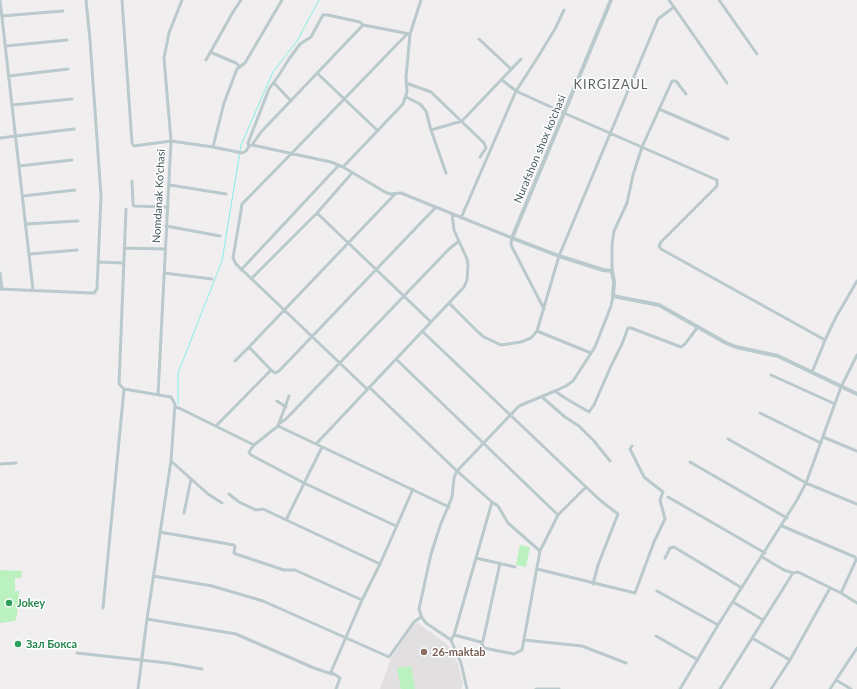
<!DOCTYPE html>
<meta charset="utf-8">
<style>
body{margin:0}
canvas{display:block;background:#f1eeef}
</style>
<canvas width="857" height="689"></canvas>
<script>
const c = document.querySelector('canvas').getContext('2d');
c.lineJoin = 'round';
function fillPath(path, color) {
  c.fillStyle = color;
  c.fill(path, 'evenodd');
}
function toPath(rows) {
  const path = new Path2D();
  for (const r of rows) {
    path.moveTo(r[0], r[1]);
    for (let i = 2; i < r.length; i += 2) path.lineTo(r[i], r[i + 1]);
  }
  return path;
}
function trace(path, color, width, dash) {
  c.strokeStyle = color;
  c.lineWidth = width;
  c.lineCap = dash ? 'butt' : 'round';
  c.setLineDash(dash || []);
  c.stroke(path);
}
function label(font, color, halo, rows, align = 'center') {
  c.font = font + ' Lato,sans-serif';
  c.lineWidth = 3;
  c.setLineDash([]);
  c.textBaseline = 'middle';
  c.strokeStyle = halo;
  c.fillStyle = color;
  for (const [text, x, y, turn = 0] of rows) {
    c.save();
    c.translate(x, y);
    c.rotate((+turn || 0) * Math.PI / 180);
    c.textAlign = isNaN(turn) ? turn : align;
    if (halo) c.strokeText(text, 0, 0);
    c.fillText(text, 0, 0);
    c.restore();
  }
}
fillPath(toPath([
 [418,623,449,646,458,664,463,683,461,689,380,689,391,658,414,624]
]), '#e2dfe1');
fillPath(toPath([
 [520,545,530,547,526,567,516,565],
 [0,570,22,571,21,578,15,578,15,591,19,591,17,616,15,621,0,623],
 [411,666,415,689,401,689,397,668]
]), '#bbf1bf');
trace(toPath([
 [178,404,178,373,222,261,241,145,273,72,297,41,319,0]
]), '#86efe5', 1);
trace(toPath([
 [0,0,33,290],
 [122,0,132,143,134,146,171,141,213,147,242,153,246,151,249,146,252,145,331,162,343,167,385,192,390,194,401,193,512,238,511,244,512,247,544,309],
 [669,0,727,83],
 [719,0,757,54],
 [2,16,63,11],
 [479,39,511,69],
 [6,46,67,40],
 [210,52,236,63,239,66],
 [206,60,233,12,241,0],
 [317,73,378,131],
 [9,76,68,69],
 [502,80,516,91,564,113,717,180,717,186,661,242,659,246,661,249,825,340],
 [274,83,291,101],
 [406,83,431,92,484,143,486,148,480,157],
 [406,97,420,104,426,111,431,130],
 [12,105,72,99],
 [659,109,728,139],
 [0,138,74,129],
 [252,145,261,132,363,25,410,34],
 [249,146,248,143,269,89,279,75,289,59,300,44,311,37,323,15,328,15,360,22,363,25],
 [213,147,224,103,237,69,245,63,282,0],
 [19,166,72,160],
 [343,167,403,104,407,92,406,77,410,34,421,0],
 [446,173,431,130,462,121,521,59],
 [132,181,133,204,134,206,167,207],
 [170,185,226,194],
 [23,196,75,190],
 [126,209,119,384,124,389,171,397,175,404,171,461,147,619,138,689],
 [317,213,431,322],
 [461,218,516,91,536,60,555,29,564,10],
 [26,224,78,221],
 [166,226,220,236],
 [124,248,165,249],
 [30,254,77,250],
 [99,262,123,263],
 [241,270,339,165],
 [612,271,612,245,614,231,627,203,633,175,642,147,672,81,676,81,686,94],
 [0,273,2,289],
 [164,273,212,279],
 [251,279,317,213,352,173],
 [0,289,91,293,94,293,97,289,101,196,90,40,86,0],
 [449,303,478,332,484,337,501,345,521,342,531,338,537,331,559,256,658,19,674,7],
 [422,331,586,487],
 [537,331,591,353],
 [396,359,558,515],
 [235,361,249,347],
 [271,370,249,347,395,194],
 [812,372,822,348,825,340,836,317,857,281],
 [771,375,835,404],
 [369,387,457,471,492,502,498,506,508,523,540,551],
 [367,389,236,264,233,258,241,211,242,204,246,200,292,153,407,34],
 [555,391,565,398,589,412,594,405,611,366,622,344,628,328,631,328,681,347,685,344,697,328],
 [158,395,171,141,164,58,169,33,182,0],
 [289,396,278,426,449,507],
 [542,397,565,417,579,426,594,441,610,461],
 [277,401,286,407],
 [175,407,179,408,254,445,278,426],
 [760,413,821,443],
 [280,423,286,419,448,250,459,241],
 [216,426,271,370,275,373,279,371,436,207],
 [823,437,857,451],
 [728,439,806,483,857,504],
 [316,444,464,287,467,280,468,265,467,259,454,230,452,214],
 [254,445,249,452,251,455,304,483,396,526],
 [171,461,208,494,222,503],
 [690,462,787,518],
 [0,464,16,463],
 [229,494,239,502,256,510,263,509,380,564],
 [668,497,765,553],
 [184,513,191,479],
 [286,520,322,447],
 [782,526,855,557,856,560,841,593],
 [160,532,234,545,235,546,234,553,236,554,284,570,295,570,362,600],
 [762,557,784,570,793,573,798,572,841,593,857,603],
 [476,558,515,567],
 [665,558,670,548,674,547,742,588],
 [537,569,635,593,654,542,665,519,660,500,663,492,644,477,630,449,632,446],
 [153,576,212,586,263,601,389,657,414,622,421,617],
 [657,591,718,625],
 [733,602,763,620],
 [103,608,124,389],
 [147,619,236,634,314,668,332,674],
 [454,635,481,642,483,641,500,563],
 [656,636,698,660],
 [752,638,790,660],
 [451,640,454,635,492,502],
 [524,640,582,646,626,663],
 [481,642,484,648,514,654,522,650,540,551,558,515,586,487,601,501,618,514,598,565,593,584],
 [77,653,168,663,202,669],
 [836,680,851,689],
 [336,689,340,678,331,672,362,600,380,564,413,489],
 [467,689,461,663,451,640,426,623,422,618,419,609,431,554,440,526,452,497,454,478,457,471,519,406,555,391,566,386,573,381,595,347,611,306,613,296],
 [536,689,559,689],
 [680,689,718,625,797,500,806,483,841,387,857,355],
 [720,689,793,573],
 [771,689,790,660,830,588],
 [830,689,857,648]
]), '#b9c9cc', 3);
trace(toPath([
 [611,0,512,238,559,256,603,270,612,271,614,282,613,296,659,305,726,343,736,347,778,356,857,394]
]), '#b9c9cc', 4);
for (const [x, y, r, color] of [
 [9,603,4,"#2e9e5b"],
 [18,644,4,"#2e9e5b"],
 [424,652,4,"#8d6e63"]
]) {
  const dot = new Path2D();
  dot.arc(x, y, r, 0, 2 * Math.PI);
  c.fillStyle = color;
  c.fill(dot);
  trace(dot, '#fff', 1.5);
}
label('11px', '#46595d', '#fff', [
 ["Nurafshon shox ko'chasi",540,149,-67],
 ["Nomdanak Ko'chasi",159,196,-87]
]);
label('bold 11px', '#27864d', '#fff', [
 ["Jokey",17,603],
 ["Зал Бокса",26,644]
], 'left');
label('bold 11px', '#785e54', '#fff', [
 ["26-maktab",432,652]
], 'left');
c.letterSpacing = '1px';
label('13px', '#5b6164', '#fff', [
 ["KIRGIZAUL",611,85]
]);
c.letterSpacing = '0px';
</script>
